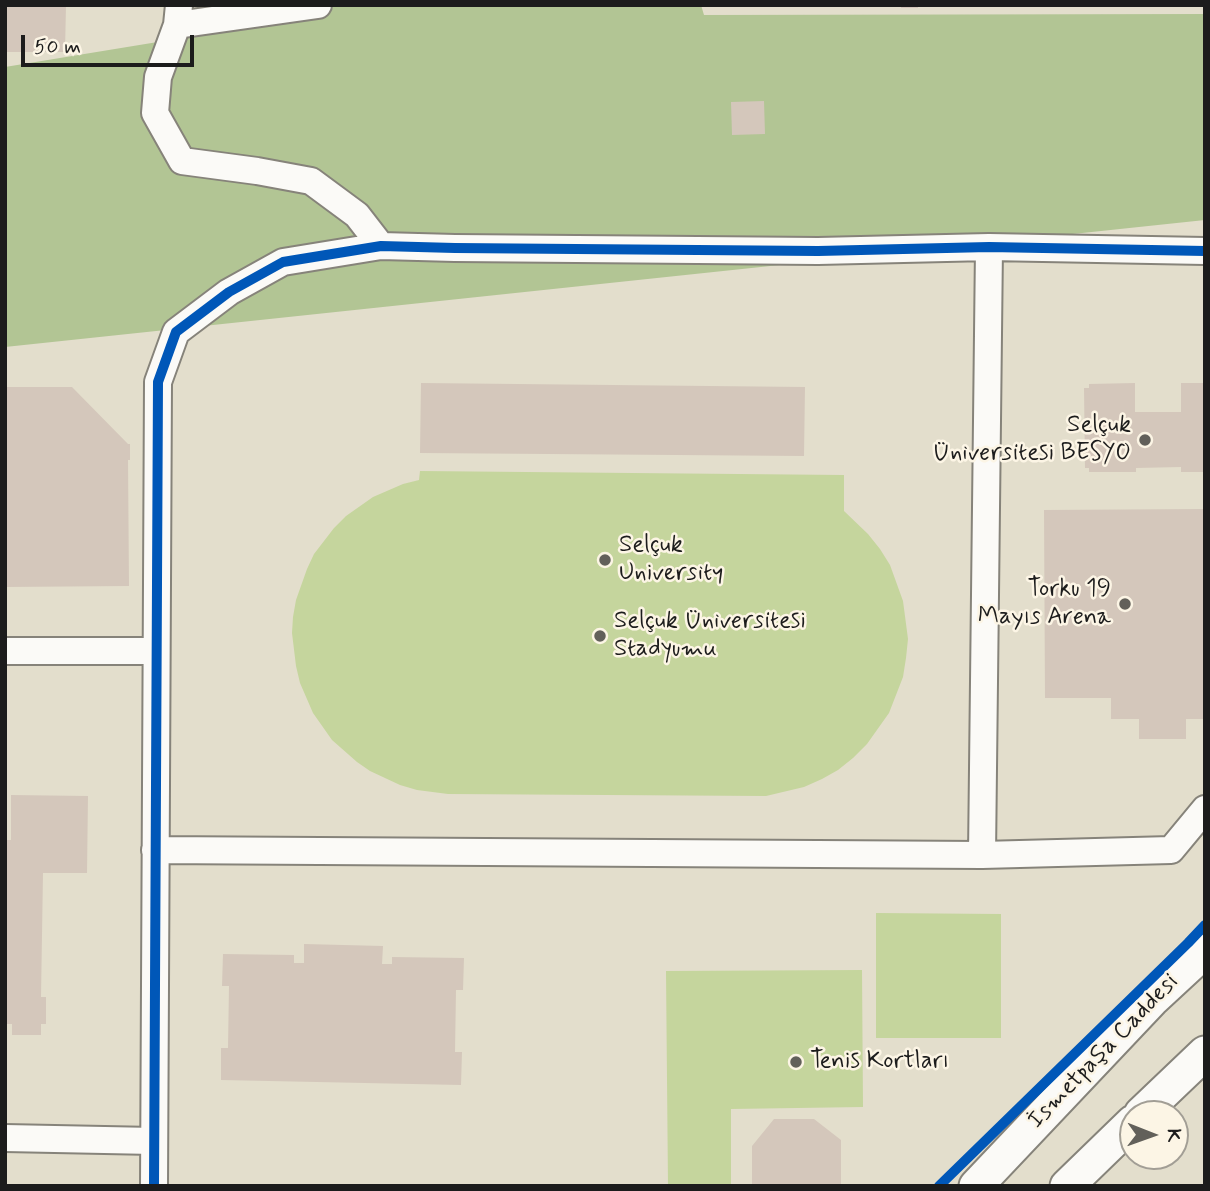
<!DOCTYPE html>
<meta charset="utf-8">
<style>
body{margin:0}
#map{position:relative;width:1210px;height:1191px;overflow:hidden;background:#e3decc;font-family:Mynerve,sans-serif}
canvas{display:block}
.frame{position:absolute;inset:0;border:7px solid #1c1c1c;pointer-events:none}
.north{position:absolute;left:1119px;top:1100px;width:70px;height:70px;box-sizing:border-box;background:#fcf5e5;border:2px solid #a29e95;border-radius:50%;rotate:91deg;font-size:19px;font-weight:700;line-height:28px;text-align:center;color:#1c1c1c}
.north::after{content:'';display:block;margin:auto;width:24px;height:32px;background:#62605a;clip-path:polygon(50% 0,100% 100%,50% 72%,0 100%)}
.scale{position:absolute;left:21px;top:35px;width:173px;height:32px;box-sizing:border-box;border:4px solid #1c1c1c;border-top:0;padding-left:9px;font-size:21px;line-height:24px;white-space:nowrap;color:#1c1c1c;-webkit-text-stroke:5px #fcf5e5;paint-order:stroke}
</style>
<div id="map">
<canvas width="1210" height="1191"></canvas>
<div class="frame"></div>
<div class="north">K</div>
<div class="scale">50 m</div>
</div>
<script>
const c = document.querySelector('canvas').getContext('2d');
c.lineJoin = 'round';
function fillPath(path, color) {
  c.fillStyle = color;
  c.fill(path, 'evenodd');
}
function toPath(rows) {
  const path = new Path2D();
  for (const r of rows) {
    path.moveTo(r[0], r[1]);
    for (let i = 2; i < r.length; i += 2) path.lineTo(r[i], r[i + 1]);
  }
  return path;
}
function trace(path, color, width, dash) {
  c.strokeStyle = color;
  c.lineWidth = width;
  c.lineCap = dash ? 'butt' : 'round';
  c.setLineDash(dash || []);
  c.stroke(path);
}
function label(font, color, halo, rows, align = 'center') {
  c.font = font + ' Mynerve,sans-serif';
  c.lineWidth = 5;
  c.setLineDash([]);
  c.textBaseline = 'middle';
  c.strokeStyle = halo;
  c.fillStyle = color;
  for (const [text, x, y, turn = 0] of rows) {
    c.save();
    c.translate(x, y);
    c.rotate((+turn || 0) * Math.PI / 180);
    c.textAlign = isNaN(turn) ? turn : align;
    if (halo) c.strokeText(text, 0, 0);
    c.fillText(text, 0, 0);
    c.restore();
  }
}
fillPath(toPath([
 [420,471,844,475,844,511,868,534,880,549,890,565,903,601,908,639,906,658,903,677,889,713,867,744,853,758,838,770,822,779,804,787,766,796,448,794,417,790,400,785,370,771,357,762,332,740,313,713,300,683,296,666,292,633,293,617,296,600,307,569,314,554,334,528,346,516,373,497,403,484,419,480],
 [876,913,1001,914,1001,1038,876,1038],
 [862,970,863,1107,731,1109,731,1186,668,1186,666,971]
]), '#c5d59d');
fillPath(toPath([
 [310,5,701,5,704,15,1205,14,1205,220,5,347,5,67,176,39]
]), '#b2c594');
fillPath(toPath([
 [5,5,66,5,65,52,5,52],
 [901,5,918,5,918,8,901,8],
 [764,101,765,134,732,135,731,102],
 [421,383,805,387,804,456,420,453],
 [1135,383,1135,412,1181,412,1181,383,1205,383,1205,472,1181,472,1181,467,1136,468,1136,472,1089,472,1089,468,1085,468,1084,388,1089,388,1089,384],
 [5,387,72,387,128,444,130,444,130,460,128,460,129,586,5,587],
 [1205,509,1205,719,1186,719,1186,739,1139,739,1139,719,1111,719,1111,698,1045,698,1044,510],
 [11,795,88,796,87,873,43,873,41,997,46,997,46,1024,41,1024,41,1035,12,1035,12,1024,5,1024,5,840,11,840],
 [304,944,383,946,382,964,392,964,392,957,464,958,463,990,456,990,455,1052,462,1052,461,1085,221,1080,221,1048,228,1048,229,986,222,986,223,954,294,955,294,963,304,963],
 [774,1119,814,1119,841,1140,841,1184,840,1186,752,1186,752,1146]
]), '#d4c7bb');
const minor = toPath([
 [179,5,177,25,158,77,155,113,182,161,257,171,311,181,357,215,381,246],
 [177,25,318,5],
 [5,651,156,651],
 [155,850,982,855,1171,850,1205,809],
 [982,855,989,247],
 [5,1138,154,1141],
 [154,1186,158,382,176,332,229,292,283,262,381,246,455,248,818,251,989,247,1205,251]
]);
const major = toPath([
 [1141,1114,1205,1053],
 [976,1186,1152,1000,1205,951],
 [1067,1186,1133,1122]
]);
trace(minor, '#86837a', 30);
trace(major, '#86837a', 37);
trace(minor, '#fbfaf7', 26);
trace(major, '#fbfaf7', 33);
trace(toPath([
 [154,1186,158,382,176,332,229,292,283,262,381,246,455,248,818,251,989,247,1205,251],
 [939,1186,1188,943,1205,925]
]), '#0057b8', 10);
for (const [x, y, r, color] of [
 [1145,440,7,"#62605a"],
 [605,560,7,"#62605a"],
 [1125,604,7,"#62605a"],
 [600,636,7,"#62605a"],
 [796,1062,7,"#62605a"]
]) {
  const dot = new Path2D();
  dot.arc(x, y, r, 0, 2 * Math.PI);
  c.fillStyle = color;
  c.fill(dot);
  trace(dot, '#fcf5e5', 2.5);
}
label('24px', '#1c1c1c', '#fcf5e5', [
 ["Selçuk",1131,426,"right"],
 ["Üniversitesi BESYO",1131,454,"right"],
 ["Selçuk",619,546],
 ["University",619,574],
 ["Torku 19",1111,590,"right"],
 ["Mayıs Arena",1111,618,"right"],
 ["Selçuk Üniversitesi",614,622],
 ["Stadyumu",614,650],
 ["Tenis Kortları",810,1062]
], 'left');
label('24px', '#1c1c1c', '#fcf5e5', [
 ["İsmetpaşa Caddesi",1104,1052,-46]
]);
</script>
